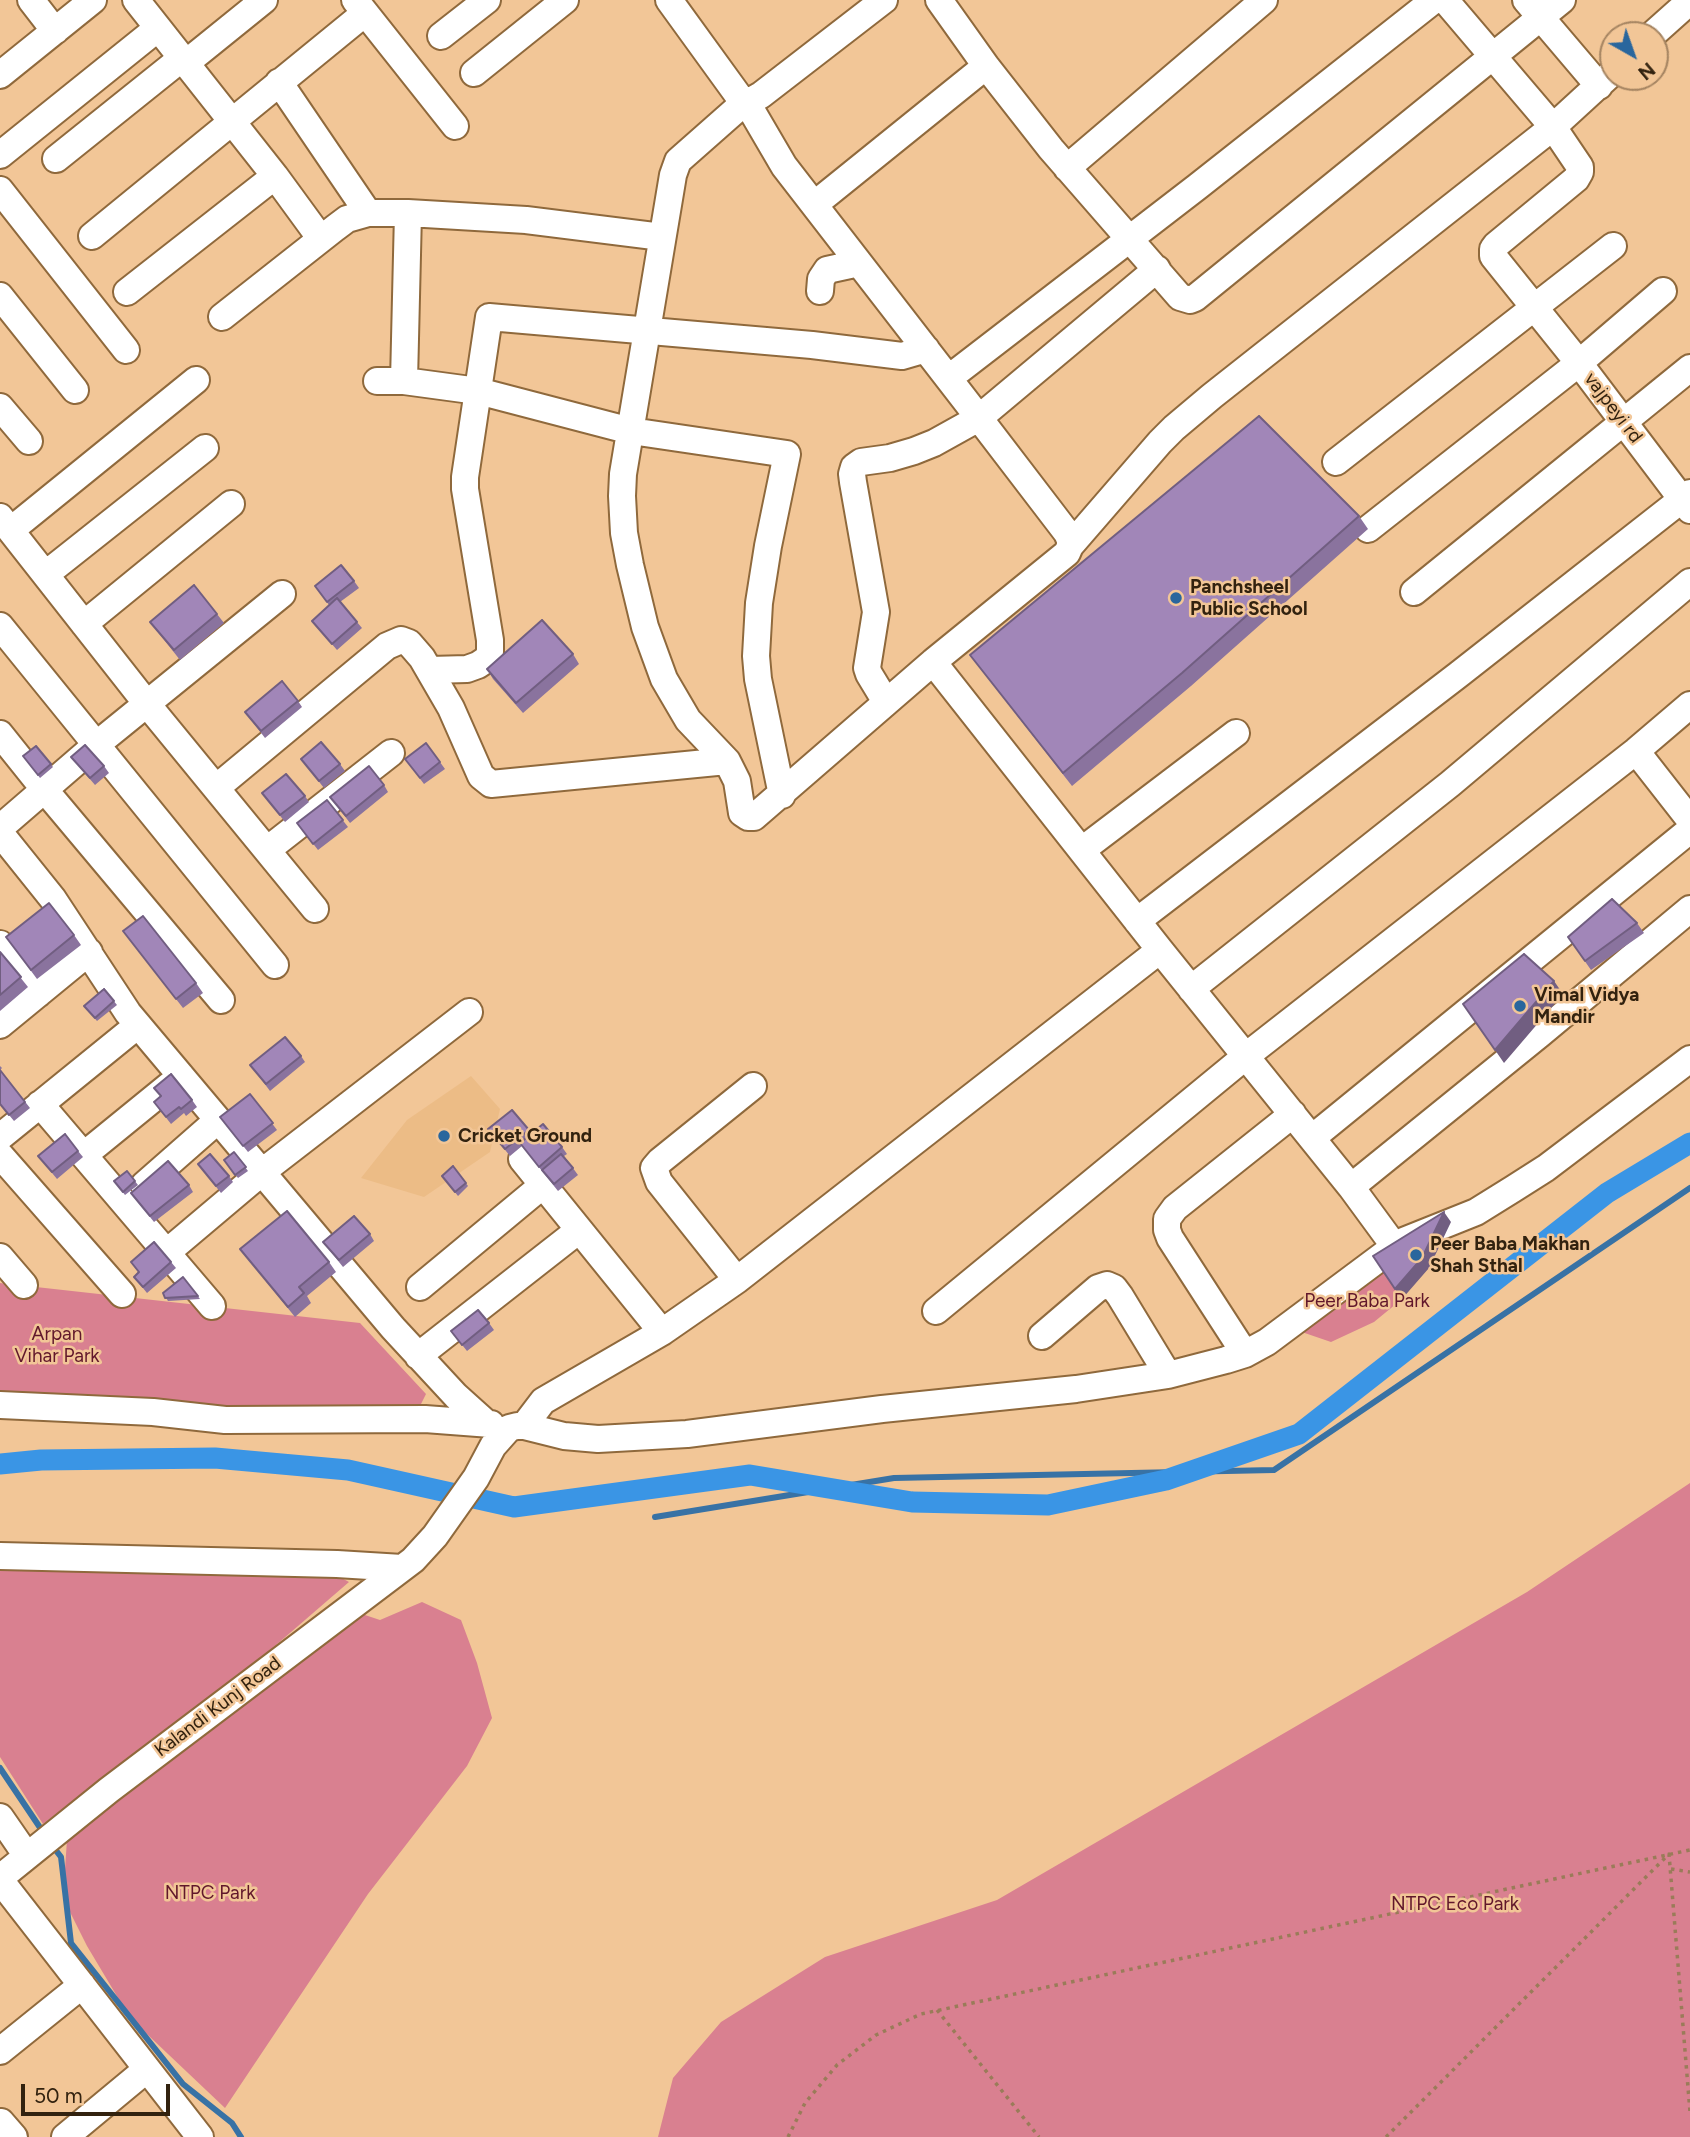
<!DOCTYPE html>
<style>
body{margin:0}
#map{position:relative;width:1690px;height:2137px;overflow:hidden;background:#f2c697;font-family:Figtree,sans-serif}
canvas{display:block}
.north{position:absolute;left:1599px;top:21px;width:70px;height:70px;box-sizing:border-box;background:#f2c697;border:2px solid #a58461;border-radius:50%;rotate:140deg;font-size:19px;font-weight:700;line-height:28px;text-align:center;color:#32220f}
.north::after{content:'';display:block;margin:auto;width:24px;height:32px;background:#29669d;clip-path:polygon(50% 0,100% 100%,50% 72%,0 100%)}
.scale{position:absolute;left:21px;top:2084px;width:149px;height:32px;box-sizing:border-box;border:4px solid #32220f;border-top:0;padding-left:9px;font-size:21px;line-height:24px;white-space:nowrap;color:#32220f;-webkit-text-stroke:5px #f2c697;paint-order:stroke}
</style>
<div id="map">
<canvas width="1690" height="2137"></canvas>
<div class="north">N</div>
<div class="scale">50 m</div>
</div>
<script>
const c = document.querySelector('canvas').getContext('2d');
c.lineJoin = 'round';
function fillPath(path, color) {
  c.fillStyle = color;
  c.fill(path, 'evenodd');
}
function toPath(rows) {
  const path = new Path2D();
  for (const r of rows) {
    path.moveTo(r[0], r[1]);
    for (let i = 2; i < r.length; i += 2) path.lineTo(r[i], r[i + 1]);
  }
  return path;
}
function trace(path, color, width, dash) {
  c.strokeStyle = color;
  c.lineWidth = width;
  c.lineCap = dash ? 'butt' : 'round';
  c.setLineDash(dash || []);
  c.stroke(path);
}
function label(font, color, halo, rows, align = 'center') {
  c.font = font + ' Figtree,sans-serif';
  c.lineWidth = 5;
  c.setLineDash([]);
  c.textBaseline = 'middle';
  c.strokeStyle = halo;
  c.fillStyle = color;
  for (const [text, x, y, turn = 0] of rows) {
    c.save();
    c.translate(x, y);
    c.rotate((+turn || 0) * Math.PI / 180);
    c.textAlign = isNaN(turn) ? turn : align;
    if (halo) c.strokeText(text, 0, 0);
    c.fillText(text, 0, 0);
    c.restore();
  }
}
fillPath(toPath([
 [471,1076,500,1109,490,1152,424,1197,361,1178,407,1120]
]), '#ecbc86');
fillPath(toPath([
 [1380,1265,1402,1299,1374,1322,1331,1342,1293,1329],
 [0,1283,360,1323,426,1394,416,1414,0,1399],
 [1690,1483,1690,2137,658,2137,673,2078,721,2022,825,1957,997,1900,1527,1592],
 [0,1566,336,1575,349,1582,254,1664,43,1824,0,1757],
 [422,1602,461,1620,477,1663,492,1718,467,1766,368,1894,225,2108,130,2018,87,1946,63,1898,67,1840,209,1725,356,1612,380,1620]
]), '#d98090');
trace(toPath([
 [655,1517,894,1478,1274,1470,1690,1188],
 [0,1768,45,1835],
 [51,1844,61,1857,71,1943,183,2084,232,2123,241,2137]
]), '#3872a5', 6);
trace(toPath([
 [0,1464,41,1460,215,1458,348,1470,514,1507,750,1475,912,1502,1048,1505,1166,1480,1299,1434,1607,1193,1690,1143]
]), '#3a95e5', 21);
const minor = toPath([
 [31,0,55,31],
 [136,0,275,176,321,239],
 [355,0,455,126],
 [669,0,740,98,746,101,784,166,979,418,1067,533,1070,540,1070,546,1067,553,933,662,754,817,748,817,742,813,737,781,727,761,688,720,664,679,645,627,630,565,624,533,622,496,623,474,673,175,678,161,746,101,754,99,761,95,884,0],
 [939,0,986,66,1051,149,1180,297,1190,300,1195,298,1562,0],
 [1445,0,1553,127,1580,167,1580,172,1576,179,1496,245,1493,249,1493,256,1579,363,1690,510],
 [1526,0,1599,86],
 [1652,35,1690,1],
 [441,36,487,0],
 [186,63,264,0],
 [474,73,565,0],
 [0,75,93,0],
 [279,82,368,213],
 [0,155,158,28],
 [56,159,182,58],
 [1067,168,1264,0],
 [0,190,126,350],
 [815,204,986,66],
 [92,236,365,13],
 [820,291,821,279,827,270,859,263],
 [127,292,275,176],
 [0,296,75,390],
 [222,317,335,228,347,219,368,213,408,213,526,220,662,237],
 [949,378,1197,187,1434,0],
 [377,381,404,381,478,391,631,431,787,454,768,546,759,603,756,656,758,679,782,795],
 [404,381,408,213],
 [0,407,29,441],
 [1336,462,1613,246],
 [0,517,147,704,315,909],
 [1368,529,1579,363,1663,291],
 [11,530,196,380],
 [1070,546,1160,442,1174,428,1212,396,1553,127,1613,72],
 [46,574,205,448],
 [1414,592,1690,368],
 [84,624,231,504],
 [0,626,275,965],
 [933,662,1160,950,1351,1187,1395,1247],
 [430,670,467,669,478,665,487,659,490,652,490,640,465,489,465,477,489,317,812,345,902,356,926,349],
 [886,702,869,674,867,668,876,612,853,482,852,474,854,467,861,462,890,458,914,451,934,443,979,418,1157,269],
 [0,734,44,789,221,1000],
 [1636,751,1690,820],
 [216,788,387,646,401,640,409,643,422,658,451,708,481,776,491,784,727,761],
 [0,828,96,745,282,594],
 [0,833,53,899,128,1013,393,1328,456,1396,486,1423],
 [267,850,391,753],
 [1082,850,1236,733],
 [1137,921,1458,675,1690,493],
 [0,944,38,994],
 [1191,989,1450,784,1690,582],
 [0,1025,89,952],
 [40,1104,212,1306],
 [0,1137,138,1025],
 [1312,1138,1690,830],
 [0,1155,122,1294],
 [84,1155,181,1076],
 [522,1159,662,1332],
 [144,1185,218,1120],
 [1351,1187,1540,1034,1690,909],
 [166,1253,262,1172,469,1012],
 [0,1257,24,1285],
 [737,1280,659,1182,654,1168,660,1161,753,1086],
 [420,1287,543,1185],
 [936,1311,1246,1056,1636,751,1690,705],
 [1042,1336,1098,1288,1107,1285,1114,1288,1120,1296,1168,1375],
 [1245,1354,1170,1238,1167,1230,1167,1219,1175,1208,1293,1114],
 [418,1356,579,1230],
 [0,1405,153,1412,225,1420,425,1419,491,1424],
 [524,1426,543,1401,662,1332,737,1280,1160,950],
 [0,1556,337,1564,402,1568],
 [0,1817,27,1856],
 [0,1878,109,1790,413,1560,435,1536,476,1478,493,1446,509,1428,517,1426,524,1426,564,1436,598,1439,687,1434,882,1409,1076,1389,1168,1375,1226,1360,1245,1354,1267,1342,1401,1242,1476,1212,1513,1189,1546,1168,1690,1059],
 [0,1880,200,2137],
 [0,2051,82,1985],
 [1,2122,14,2137],
 [65,2137,147,2069]
]);
trace(minor, '#8f693c', 30);
trace(toPath([
 [1671,1869,1690,1872],
 [937,2010,1039,2137],
 [788,2137,805,2103,837,2065,876,2035,921,2014,1690,1850],
 [1386,2137,1669,1854,1690,2112]
]), '#9a7b59', 3.5, [3.5, 5]);
trace(minor, '#fff', 26);
fillPath(toPath([
 [1359,516,1368,529,1191,686,1072,786,970,655],
 [354,581,359,588,340,602,362,628,337,650,312,621,329,605,315,586],
 [217,614,224,623,180,660,150,622],
 [573,654,579,664,523,713,493,679,487,669],
 [298,701,302,707,265,738,245,712],
 [426,743,445,769,424,784,405,759],
 [36,746,53,767,40,778,23,756],
 [71,757,104,766,109,773,95,785],
 [301,759,340,764,345,771,324,788],
 [384,785,388,792,350,823,330,797],
 [262,793,305,796,309,802,285,822],
 [327,800,348,827,318,850,297,823],
 [1637,923,1644,933,1591,970,1568,937],
 [123,931,196,983,203,993,183,1008],
 [74,935,81,945,37,979,6,937],
 [0,952,28,987,0,1011],
 [104,989,117,1005,97,1021,84,1006],
 [301,1056,305,1062,270,1091,255,1071],
 [0,1066,2,1068,0,1070,30,1108,14,1121,0,1104],
 [250,1094,277,1130,248,1152,225,1123],
 [192,1100,197,1107,186,1116,184,1113,171,1124,154,1102],
 [512,1110,531,1134,562,1147,567,1154,564,1156,578,1175,558,1191,522,1146,510,1156,493,1135],
 [78,1151,83,1157,57,1179,38,1156],
 [234,1152,248,1171,238,1178,224,1160],
 [198,1164,229,1176,233,1182,221,1193],
 [453,1166,468,1186,458,1196,442,1176],
 [127,1171,138,1185,125,1195,114,1181],
 [189,1185,193,1192,154,1222,131,1193],
 [370,1234,374,1241,343,1267,323,1242],
 [240,1249,329,1262,336,1272,307,1296,311,1303,295,1317],
 [131,1262,171,1262,176,1268,147,1293,134,1277,138,1272],
 [183,1277,200,1299,168,1301,163,1293],
 [489,1323,494,1330,467,1351,451,1331]
]), '#8a739e');
fillPath(toPath([
 [1554,981,1563,994,1504,1063,1495,1050],
 [1444,1212,1451,1222,1429,1268,1402,1299,1395,1289]
]), '#715e81');
const building = toPath([
 [1259,416,1359,516,1182,673,1063,773,970,655,1259,416],
 [341,565,354,581,327,602,315,586,341,565],
 [194,585,217,614,174,650,150,622,194,585],
 [337,598,357,622,332,644,312,621,337,598],
 [542,620,573,654,516,703,487,669,542,620],
 [282,681,298,701,261,731,245,712,282,681],
 [321,742,340,764,319,781,301,759,321,742],
 [426,743,440,762,420,778,405,759,426,743],
 [85,745,104,766,90,778,71,757,85,745],
 [36,746,51,764,38,775,23,756,36,746],
 [369,766,384,785,346,816,330,797,369,766],
 [286,774,305,796,280,815,262,793,286,774],
 [327,800,343,820,313,844,297,823,327,800],
 [1612,899,1637,923,1585,961,1568,937,1612,899],
 [49,903,74,935,31,970,6,937,49,903],
 [143,916,196,983,176,999,123,931,143,916],
 [0,952,21,977,0,995,0,952],
 [1524,954,1554,981,1495,1050,1463,1004,1524,954],
 [104,989,114,1001,95,1018,84,1006,104,989],
 [285,1037,301,1056,266,1084,250,1065,285,1037],
 [0,1070,25,1102,9,1115,0,1104,0,1070],
 [171,1074,192,1100,181,1109,179,1107,166,1117,154,1102,161,1096,154,1088,171,1074],
 [250,1094,273,1123,243,1146,220,1117,250,1094],
 [512,1110,529,1130,505,1149,488,1129,512,1110],
 [543,1124,562,1147,539,1167,520,1143,543,1124],
 [65,1134,78,1151,52,1172,38,1156,65,1134],
 [234,1152,246,1167,235,1175,224,1160,234,1152],
 [210,1154,229,1176,216,1186,198,1164,210,1154],
 [561,1154,573,1168,554,1184,542,1170,561,1154],
 [168,1161,189,1185,150,1216,131,1193,168,1161],
 [453,1166,466,1183,455,1192,442,1176,453,1166],
 [127,1171,135,1181,123,1192,114,1181,127,1171],
 [287,1211,329,1262,299,1287,304,1293,288,1307,240,1249,287,1211],
 [1444,1212,1422,1258,1395,1289,1373,1256,1444,1212],
 [354,1216,370,1234,339,1260,323,1242,354,1216],
 [154,1242,171,1262,143,1287,134,1277,139,1272,131,1262,154,1242],
 [183,1277,198,1296,165,1298,163,1293,183,1277],
 [478,1310,489,1323,462,1345,451,1331,478,1310]
]);
fillPath(building, '#a186b8');
trace(building, '#715e81', 2);
for (const [x, y, r, color] of [
 [1176,598,7,"#29669d"],
 [1520,1006,7,"#29669d"],
 [444,1136,7,"#29669d"],
 [1416,1255,7,"#29669d"]
]) {
  const dot = new Path2D();
  dot.arc(x, y, r, 0, 2 * Math.PI);
  c.fillStyle = color;
  c.fill(dot);
  trace(dot, '#f2c697', 2.5);
}
label('19px', '#32220f', '#f2c697', [
 ["vajpeyi rd",1613,408,53],
 ["Kalandi Kunj Road",218,1707,-37]
]);
label('bold 19px', '#32220f', '#f2c697', [
 ["Panchsheel",1190,587],
 ["Public School",1190,609],
 ["Vimal Vidya",1534,995],
 ["Mandir",1534,1017],
 ["Cricket Ground",458,1136],
 ["Peer Baba Makhan",1430,1244],
 ["Shah Sthal",1430,1266]
], 'left');
label('19px', '#61172b', '#f2c697', [
 ["Peer Baba Park",1367,1301],
 ["Arpan",57,1334],
 ["Vihar Park",57,1356],
 ["NTPC Park",210,1893],
 ["NTPC Eco Park",1455,1904]
]);
</script>
